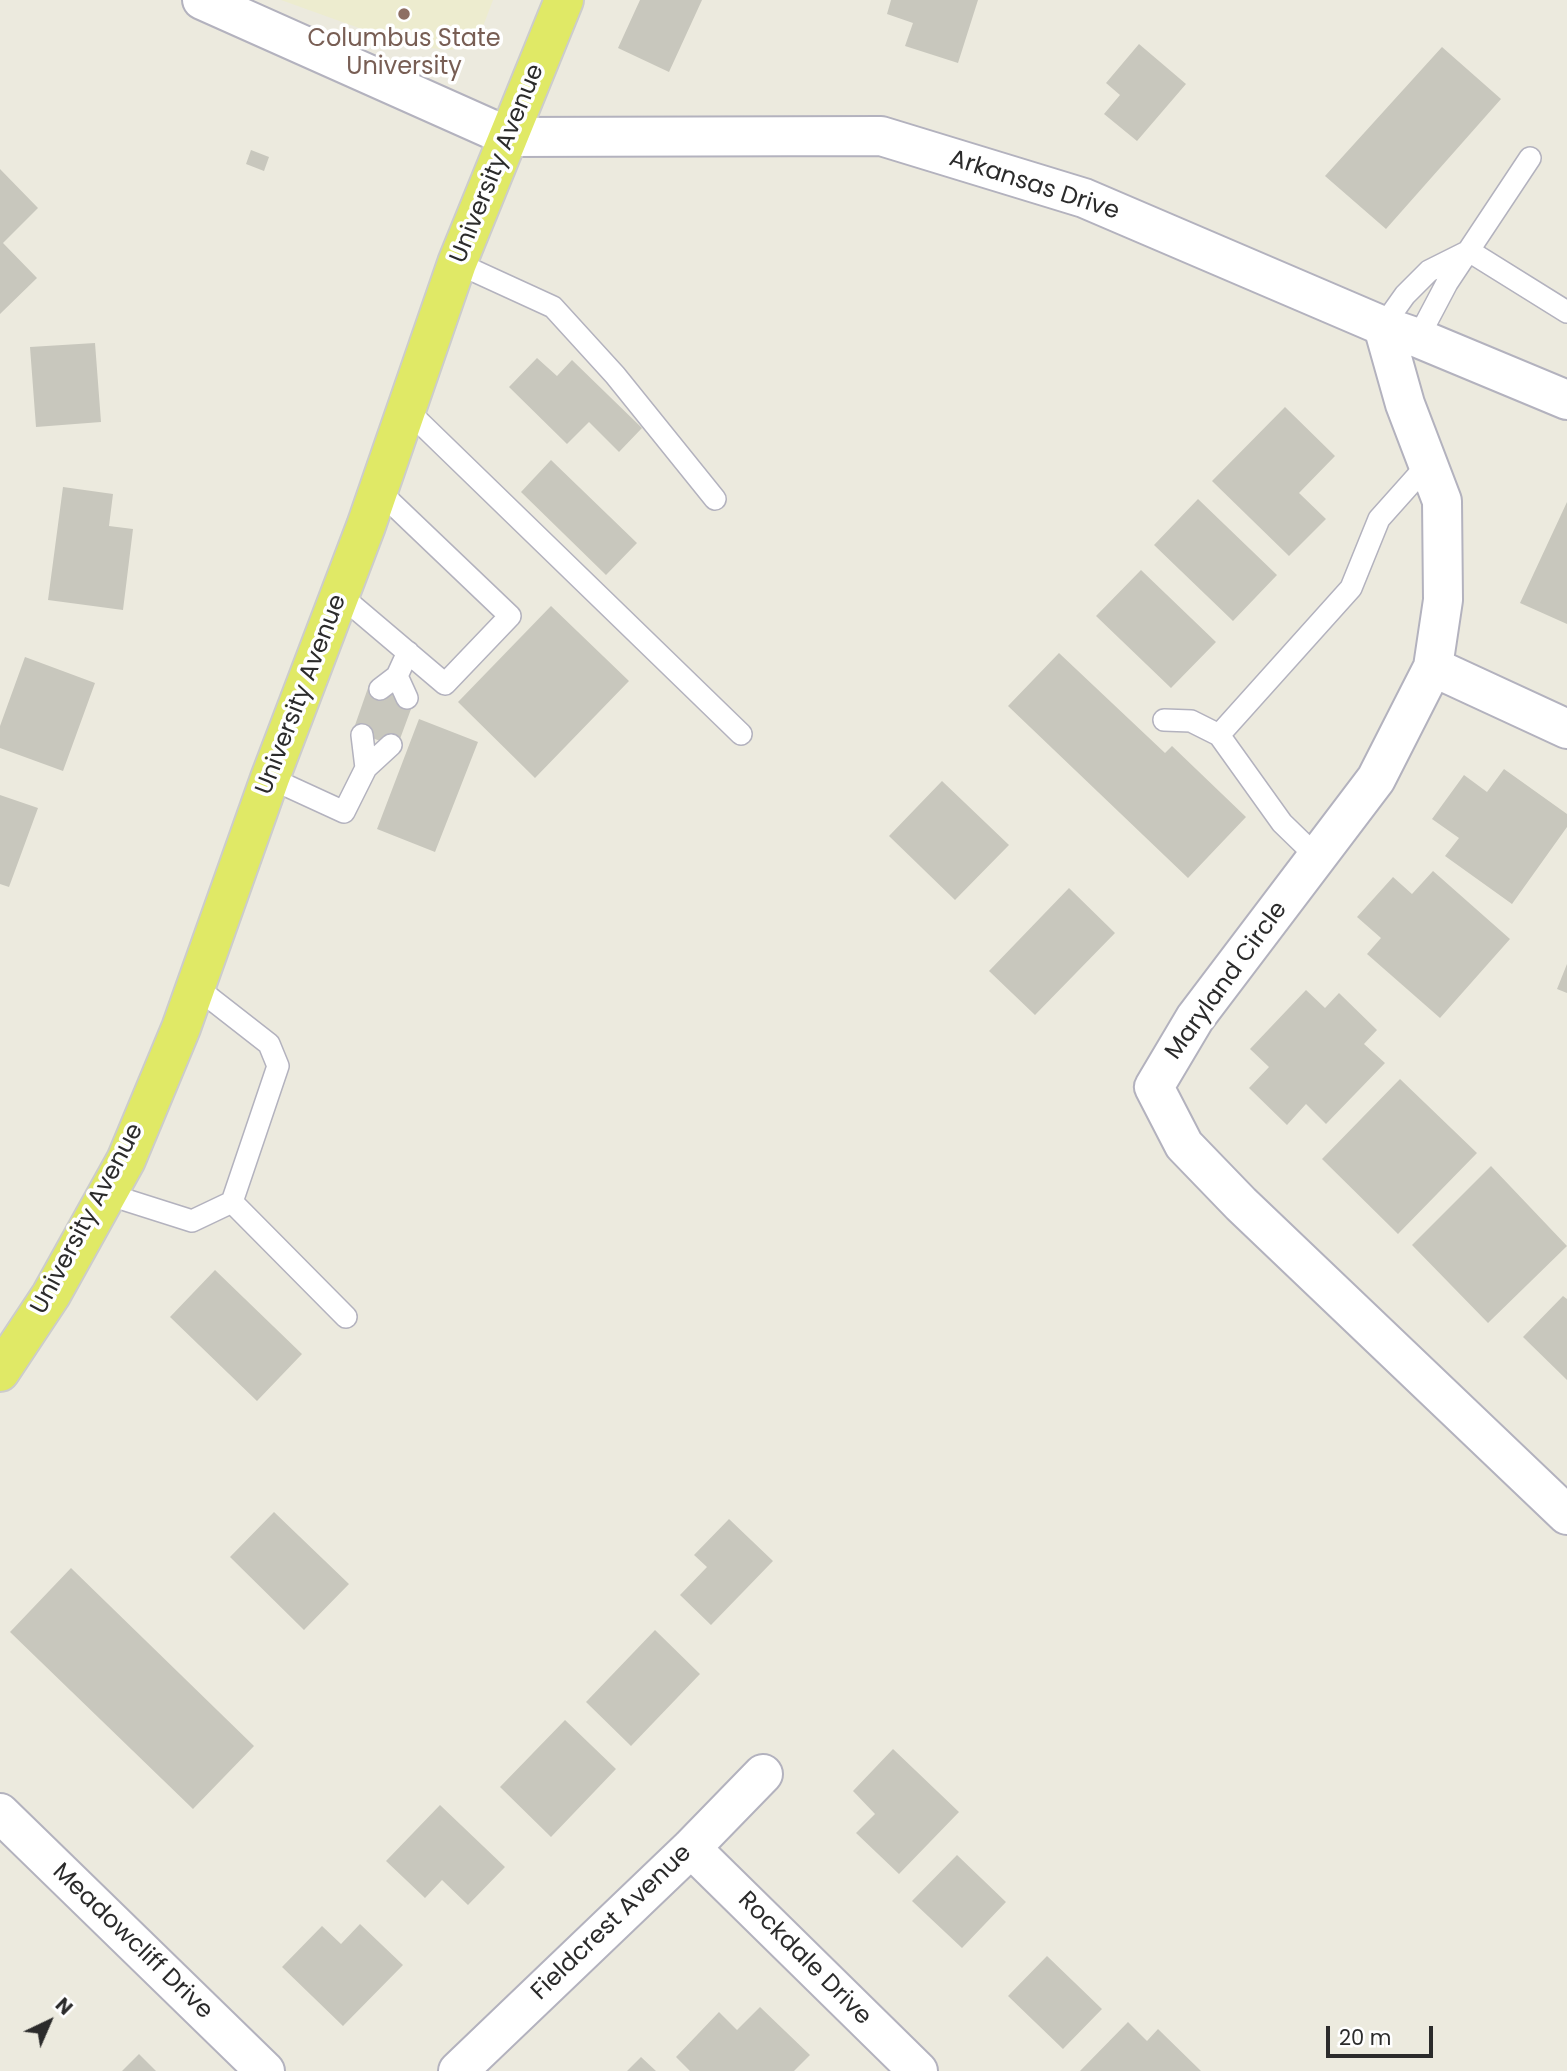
<!DOCTYPE html>
<style>
body{margin:0}
#map{position:relative;width:1567px;height:2071px;overflow:hidden;background:#eceade;font-family:Poppins,sans-serif}
canvas{display:block}
.north{position:absolute;left:14px;top:1987px;width:70px;height:70px;-webkit-text-stroke:5px #fff;paint-order:stroke;rotate:44deg;font-size:19px;font-weight:700;line-height:28px;text-align:center;color:#2b2b2b}
.north::after{content:'';display:block;margin:auto;width:24px;height:32px;background:#2b2b2b;clip-path:polygon(50% 0,100% 100%,50% 72%,0 100%)}
.scale{position:absolute;left:1326px;top:2026px;width:107px;height:32px;box-sizing:border-box;border:4px solid #2b2b2b;border-top:0;padding-left:9px;font-size:21px;line-height:24px;white-space:nowrap;color:#2b2b2b;-webkit-text-stroke:5px #fff;paint-order:stroke}
</style>
<div id="map">
<canvas width="1567" height="2071"></canvas>
<div class="north">N</div>
<div class="scale">20 m</div>
</div>
<script>
const c = document.querySelector('canvas').getContext('2d');
c.lineJoin = 'round';
function fillPath(path, color) {
  c.fillStyle = color;
  c.fill(path, 'evenodd');
}
function toPath(rows) {
  const path = new Path2D();
  for (const r of rows) {
    path.moveTo(r[0], r[1]);
    for (let i = 2; i < r.length; i += 2) path.lineTo(r[i], r[i + 1]);
  }
  return path;
}
function trace(path, color, width, dash) {
  c.strokeStyle = color;
  c.lineWidth = width;
  c.lineCap = dash ? 'butt' : 'round';
  c.setLineDash(dash || []);
  c.stroke(path);
}
function label(font, color, halo, rows, align = 'center') {
  c.font = font + ' Poppins,sans-serif';
  c.lineWidth = 7;
  c.setLineDash([]);
  c.textBaseline = 'middle';
  c.strokeStyle = halo;
  c.fillStyle = color;
  for (const [text, x, y, turn = 0] of rows) {
    c.save();
    c.translate(x, y);
    c.rotate((+turn || 0) * Math.PI / 180);
    c.textAlign = isNaN(turn) ? turn : align;
    if (halo) c.strokeText(text, 0, 0);
    c.fillText(text, 0, 0);
    c.restore();
  }
}
fillPath(toPath([
 [281,0,493,0,482,29,452,50,409,46]
]), '#edeccf');
fillPath(toPath([
 [640,0,702,0,669,72,618,48],
 [891,0,978,0,958,63,905,46,913,23,887,14],
 [1139,44,1186,84,1137,141,1104,114,1120,95,1106,83],
 [1442,47,1501,99,1386,229,1325,176],
 [251,150,269,157,264,171,246,164],
 [0,169,38,208,3,243,37,278,0,314],
 [95,343,101,422,36,427,30,347],
 [537,358,557,376,572,360,642,428,619,452,589,422,567,444,509,387],
 [1285,407,1335,456,1299,493,1326,519,1289,556,1212,481],
 [551,460,637,543,606,575,521,492],
 [63,487,113,494,109,526,133,529,123,610,48,600],
 [1198,499,1277,575,1233,621,1154,545],
 [1567,502,1567,624,1520,603],
 [1141,570,1216,642,1171,688,1096,616],
 [551,606,629,681,535,778,458,702],
 [1059,653,1165,753,1172,746,1246,817,1188,878,1008,706],
 [25,657,95,683,63,771,0,748,0,726],
 [369,685,414,701,397,747,353,731],
 [419,719,478,742,435,852,377,829],
 [1504,769,1567,814,1567,827,1512,904,1445,856,1459,838,1432,819,1464,775,1487,792],
 [942,781,1009,845,955,900,889,836],
 [0,795,38,808,9,887,0,884],
 [1433,871,1510,939,1440,1018,1367,954,1381,938,1357,917,1393,877,1412,894],
 [1069,888,1115,933,1035,1015,989,971],
 [1567,964,1567,993,1557,989],
 [1306,990,1325,1008,1339,993,1377,1030,1364,1044,1385,1063,1326,1124,1306,1104,1287,1125,1249,1088,1269,1067,1250,1049],
 [1400,1079,1477,1153,1398,1234,1322,1159],
 [1491,1166,1567,1246,1488,1323,1412,1245],
 [215,1270,302,1354,257,1401,170,1317],
 [1563,1296,1567,1299,1567,1380,1523,1337],
 [274,1512,349,1584,304,1630,230,1557],
 [729,1519,773,1561,711,1625,680,1595,707,1567,694,1555],
 [71,1568,254,1746,193,1809,10,1632],
 [655,1630,700,1674,631,1746,586,1702],
 [565,1720,616,1769,551,1837,500,1787],
 [893,1749,959,1812,899,1874,856,1833,875,1814,853,1791],
 [440,1805,505,1867,468,1905,442,1880,425,1898,386,1861],
 [957,1855,1006,1902,962,1948,912,1901],
 [360,1924,403,1965,343,2026,282,1967,322,1926,341,1944],
 [1047,1956,1102,2009,1063,2049,1008,1996],
 [760,2007,810,2055,794,2071,690,2071,676,2057,719,2012,737,2030],
 [1128,2022,1147,2041,1158,2029,1201,2071,1080,2071],
 [139,2054,156,2071,122,2071],
 [641,2057,656,2071,627,2071]
]), '#c8c7bd');
const service = toPath([
 [1469,251,1567,312],
 [457,263,553,307,615,375,715,499],
 [1383,326,1405,295,1429,271,1467,252],
 [1418,338,1447,283,1530,158],
 [406,409,741,734],
 [340,595,445,684,510,616,378,490],
 [380,689,397,676],
 [407,698,397,676,408,652],
 [1164,720,1191,721,1219,735],
 [362,735,366,768],
 [270,778,344,812,366,768,391,745],
 [1317,857,1282,823,1219,735,1351,588,1379,519,1429,463],
 [107,1194,192,1221,232,1202,278,1066,269,1044,196,987],
 [232,1202,346,1317]
]);
const minor = toPath([
 [1383,326,1405,404,1442,501,1443,600,1433,667,1376,779,1195,1018,1154,1087,1184,1145,1241,1204,1567,1515],
 [1433,667,1567,729],
 [0,1813,265,2071],
 [691,1848,918,2071],
 [458,2071,691,1848,763,1774]
]);
const tertiary = toPath([
 [202,0,509,137,881,136,1084,198,1383,326,1418,338,1567,400]
]);
const primary = toPath([
 [0,1372,51,1295,126,1160,181,1028,270,778,366,526,457,263,564,0]
]);
trace(service, '#b3b2be', 24);
trace(minor, '#b3b2be', 42);
trace(tertiary, '#b3b2be', 42);
trace(primary, '#ccc', 42);
trace(service, '#fff', 21);
trace(minor, '#fff', 38);
trace(tertiary, '#fff', 38);
trace(primary, '#e0e966', 38);
for (const [x, y, r, color] of [
 [404,14,7,"#8d6e63"]
]) {
  const dot = new Path2D();
  dot.arc(x, y, r, 0, 2 * Math.PI);
  c.fillStyle = color;
  c.fill(dot);
  trace(dot, '#fff', 2.5);
}
label('24px', '#785e54', '#fff', [
 ["Columbus State",404,40],
 ["University",404,68]
]);
label('24px', '#2b2b2b', '#fff', [
 ["University Avenue",498,164,-68],
 ["Arkansas Drive",1034,186,18],
 ["University Avenue",302,695,-69],
 ["Maryland Circle",1227,981,-54],
 ["University Avenue",88,1219,-62],
 ["Fieldcrest Avenue",612,1923,-44],
 ["Meadowcliff Drive",132,1942,44],
 ["Rockdale Drive",804,1959,45]
]);
</script>
